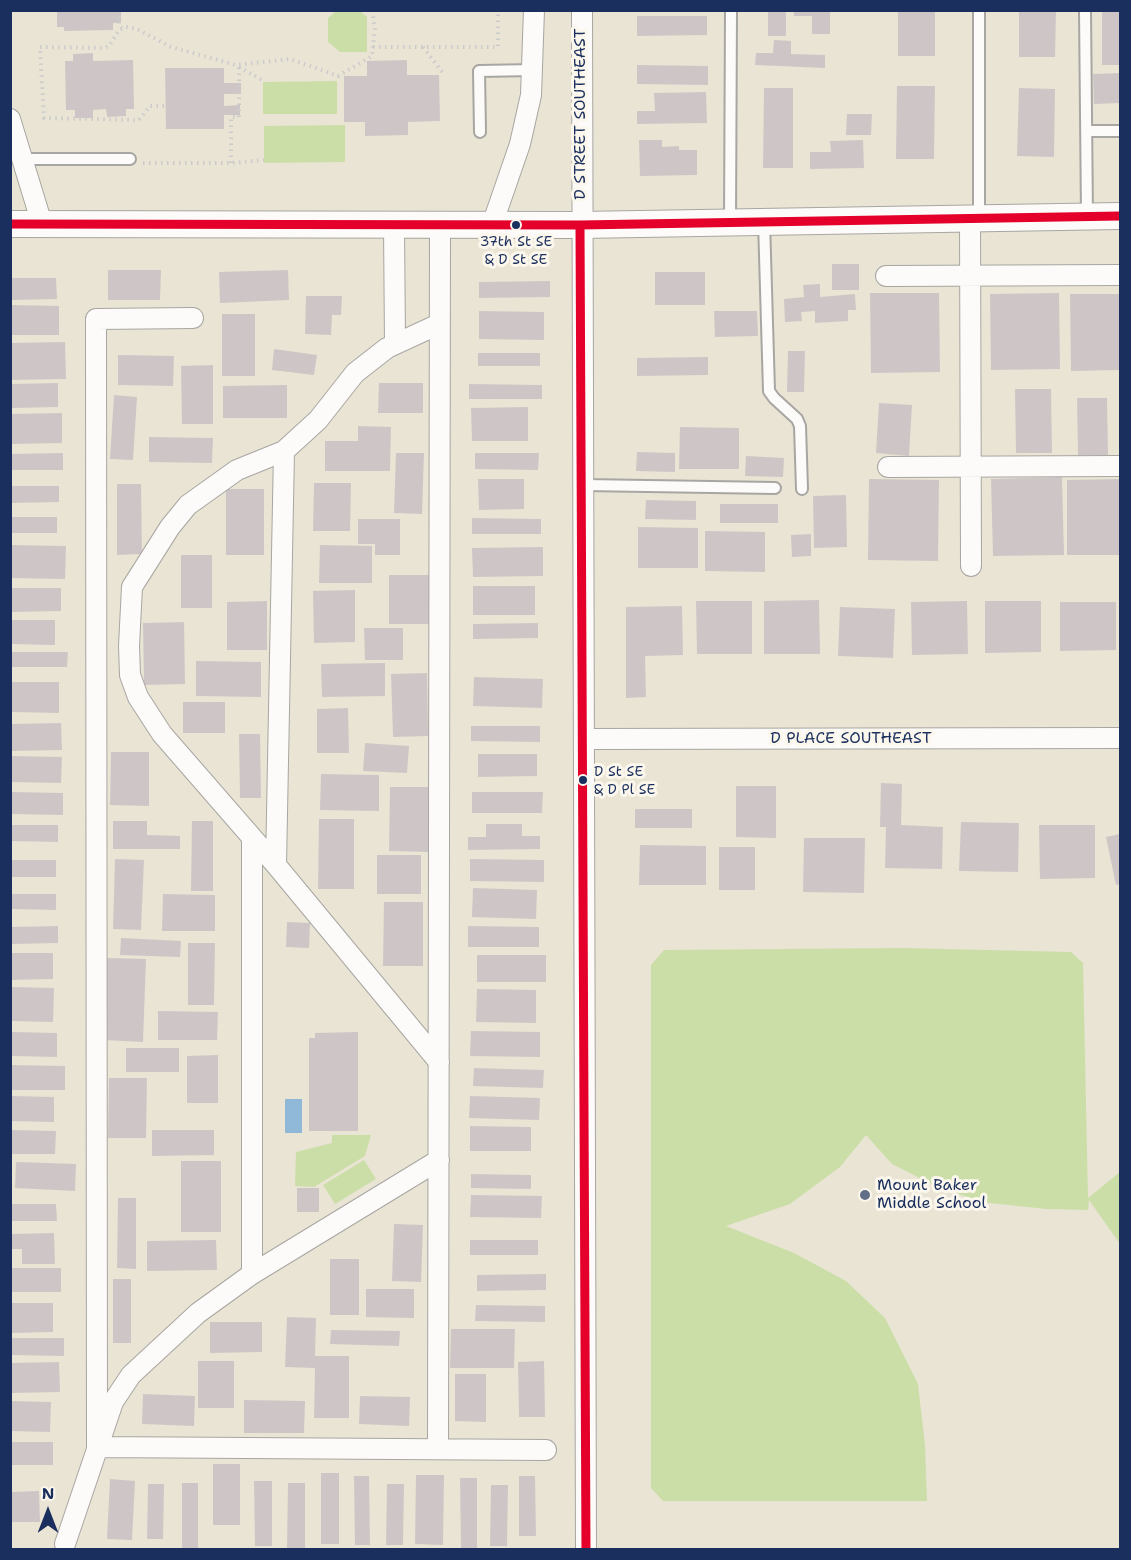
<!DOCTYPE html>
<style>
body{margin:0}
#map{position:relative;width:1131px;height:1560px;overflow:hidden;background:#eae4d4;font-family:"Shantell Sans",sans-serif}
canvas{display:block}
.frame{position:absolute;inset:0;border:12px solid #1b2f5e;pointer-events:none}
.north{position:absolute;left:18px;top:1482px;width:60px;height:60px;-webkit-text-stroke:4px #fbf7ec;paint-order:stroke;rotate:0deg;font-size:16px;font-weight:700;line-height:24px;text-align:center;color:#1b2f5e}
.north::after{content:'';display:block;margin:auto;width:21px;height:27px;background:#1b2f5e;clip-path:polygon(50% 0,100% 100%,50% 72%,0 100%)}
</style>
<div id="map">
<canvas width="1131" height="1560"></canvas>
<div class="frame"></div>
<div class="north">N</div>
</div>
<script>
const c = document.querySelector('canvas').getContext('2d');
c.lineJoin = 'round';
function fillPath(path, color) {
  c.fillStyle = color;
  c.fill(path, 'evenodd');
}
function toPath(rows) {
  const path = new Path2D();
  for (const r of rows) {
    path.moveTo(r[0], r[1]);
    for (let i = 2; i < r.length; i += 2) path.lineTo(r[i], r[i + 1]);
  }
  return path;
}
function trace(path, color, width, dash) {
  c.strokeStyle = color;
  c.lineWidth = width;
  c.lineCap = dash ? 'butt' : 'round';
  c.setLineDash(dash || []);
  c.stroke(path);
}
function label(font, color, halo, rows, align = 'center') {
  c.font = font + ' "Shantell Sans",sans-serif';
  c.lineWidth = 6;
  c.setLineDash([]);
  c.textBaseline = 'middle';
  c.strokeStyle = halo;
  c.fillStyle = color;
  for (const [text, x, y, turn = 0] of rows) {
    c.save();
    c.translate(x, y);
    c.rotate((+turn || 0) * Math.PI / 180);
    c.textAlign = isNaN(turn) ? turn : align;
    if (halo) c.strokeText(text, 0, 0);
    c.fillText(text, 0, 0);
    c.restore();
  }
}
fillPath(toPath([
 [336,11,360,11,367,17,367,52,340,52,328,42,328,18],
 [337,81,337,114,263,114,263,82],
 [345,125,345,162,264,163,264,126],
 [904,948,1071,952,1083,963,1088,1198,1120,1172,1120,1244,1089,1200,1088,1210,1046,1209,990,1203,943,1190,892,1164,866,1135,840,1167,790,1204,726,1226,794,1253,846,1281,885,1318,918,1384,925,1445,927,1501,663,1501,651,1488,651,965,664,950],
 [332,1135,371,1135,365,1156,314,1187,295,1186,296,1152,332,1143],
 [364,1160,376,1179,335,1204,323,1185]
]), '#cbdea8');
fillPath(toPath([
 [285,1099,302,1099,302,1133,285,1133]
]), '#90b9d9');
fillPath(toPath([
 [57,10,121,10,121,23,113,23,113,30,64,31,64,27,57,27],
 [768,10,786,10,786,36,768,36],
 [794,10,830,10,830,34,812,34,812,16,794,16],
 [898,10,935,10,935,56,898,56],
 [1019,10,1056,10,1055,57,1019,57],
 [1102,10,1120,10,1120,65,1102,65],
 [637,16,707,16,707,35,637,36],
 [774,40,791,41,791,54,825,55,825,68,755,65,756,53,773,53],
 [93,53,93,61,133,60,134,109,126,109,126,116,107,117,106,109,93,110,93,118,75,118,75,110,66,110,65,61,73,61,73,54],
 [407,60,407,75,439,75,440,121,408,122,408,135,365,136,365,122,344,122,344,76,367,76,367,61],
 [637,65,708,66,708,85,637,84],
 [165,68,224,68,224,83,241,83,241,94,224,94,224,106,240,105,240,115,224,115,224,129,166,129],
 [1120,73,1120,103,1094,104,1093,74],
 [897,86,935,86,934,159,896,159],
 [764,88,793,88,793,168,763,168],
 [1019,88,1055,89,1054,157,1017,156],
 [706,92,707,123,637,124,637,111,655,111,654,93],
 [847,114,872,114,871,135,846,135],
 [639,140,662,140,662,147,679,146,679,150,697,150,697,175,640,176],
 [863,140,864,168,810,169,810,152,831,152,830,141],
 [832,264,859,264,859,290,832,290],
 [108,270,161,270,160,300,108,300],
 [288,270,289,300,220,303,219,272],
 [655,272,705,272,705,305,655,305],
 [10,278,56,278,57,299,10,300],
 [550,281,550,297,479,298,479,282],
 [820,284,820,297,855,294,856,310,848,310,848,321,815,323,815,311,801,312,802,321,785,322,784,299,804,297,803,285],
 [870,293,939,293,940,372,871,373],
 [1059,293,1060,369,991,370,990,294],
 [1070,294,1120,294,1120,370,1071,371],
 [306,296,342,296,341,315,332,315,331,335,305,334],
 [10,305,59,306,59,335,10,335],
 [479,311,544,312,544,340,479,339],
 [714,311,757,311,758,336,715,337],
 [222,314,255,314,255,376,222,376],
 [65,342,66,379,10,380,10,343],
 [274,349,317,355,314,375,272,370],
 [788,351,805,351,804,392,787,392],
 [478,353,540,353,540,366,478,366],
 [118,355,174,356,173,386,118,385],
 [708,357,708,375,637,376,637,358],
 [213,365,213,424,182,424,181,366],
 [58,383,58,407,10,408,10,384],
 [379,383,423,383,423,413,378,413],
 [469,384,542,385,542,399,469,399],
 [287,385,287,418,223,418,223,386],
 [1015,389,1051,389,1052,453,1016,453],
 [114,395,137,397,133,460,110,459],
 [1077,398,1107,398,1108,455,1078,455],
 [879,403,912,405,909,456,876,453],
 [528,407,528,441,472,441,471,408],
 [62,413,62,443,10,444,10,414],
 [358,426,391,427,390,471,325,471,325,441,358,441],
 [680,427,739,428,739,469,679,469],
 [149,437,213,438,212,463,149,462],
 [637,452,675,453,675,472,636,471],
 [63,453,63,470,10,470,10,454],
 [396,453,424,453,422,514,394,513],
 [475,453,539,453,538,470,475,469],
 [746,456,784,458,783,477,745,476],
 [1062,477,1064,555,993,556,991,479],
 [478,479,524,479,524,509,479,510],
 [869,479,939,480,938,561,868,560],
 [1120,479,1120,555,1067,555,1067,480],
 [314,483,351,483,350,531,313,531],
 [117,484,141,484,142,554,117,555],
 [10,486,59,486,59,502,10,503],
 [226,489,264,489,264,555,226,555],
 [846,495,847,547,814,548,813,496],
 [646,500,696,501,696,520,645,519],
 [720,504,778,504,778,523,720,523],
 [10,517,57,517,57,533,10,533],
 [472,518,541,519,541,534,472,534],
 [358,519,400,519,400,555,375,555,375,544,358,544],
 [638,527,698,528,698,568,638,568],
 [705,531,765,532,765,572,705,571],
 [811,534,811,556,792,557,791,535],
 [10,545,66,546,65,579,10,578],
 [320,545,372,546,372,583,319,583],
 [543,547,543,576,473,577,472,548],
 [181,555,212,555,212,608,181,608],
 [389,575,430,575,430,624,389,624],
 [473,586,535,586,535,615,473,615],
 [10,588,61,588,61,611,10,612],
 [355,590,355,642,314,643,313,591],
 [819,600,820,654,764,654,764,601],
 [267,601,267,650,227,650,227,602],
 [696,601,752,601,752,654,697,654],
 [967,601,968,654,912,655,911,602],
 [985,601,1041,601,1041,652,985,653],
 [1060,602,1116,602,1116,650,1060,651],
 [682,606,683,655,645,656,646,697,626,698,626,607],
 [840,607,895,609,893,658,838,656],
 [10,620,55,620,55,645,10,644],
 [184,622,185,684,144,685,143,623],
 [538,623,538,638,473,639,473,624],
 [364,628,403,628,403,660,365,660],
 [10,652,68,652,67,667,10,667],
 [196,661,261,662,261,697,196,696],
 [385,663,385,696,322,697,321,664],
 [427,673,428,736,393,737,391,674],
 [474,677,543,679,542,708,473,706],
 [10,682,59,682,59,713,10,712],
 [183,702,225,702,225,733,183,733],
 [348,708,349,753,317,753,317,709],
 [61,723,62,750,10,751,10,724],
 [471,726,540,726,540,742,471,741],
 [239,734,260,734,261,798,240,798],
 [365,743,409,746,407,773,363,771],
 [111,752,149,752,149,806,110,805],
 [478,754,537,754,537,776,478,777],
 [10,756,62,757,61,783,10,782],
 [321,774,379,775,379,811,320,810],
 [881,783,902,784,901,825,943,827,942,869,885,868,886,827,880,827],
 [736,786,776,786,776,838,736,837],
 [390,787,428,787,428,852,389,851],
 [10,792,63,793,63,815,10,814],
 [472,792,543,792,542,813,472,813],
 [635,809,692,809,692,828,635,828],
 [319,819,354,819,354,889,318,889],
 [113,821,147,821,147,835,180,836,180,849,113,849],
 [192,821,213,821,213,891,191,891],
 [961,822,1019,823,1018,872,959,871],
 [486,824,522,824,522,836,540,836,540,849,468,850,468,837,486,837],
 [10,825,58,825,58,842,10,841],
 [1039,825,1095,825,1095,878,1040,879],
 [1120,834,1120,884,1116,885,1106,837],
 [804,838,865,838,864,893,803,892],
 [640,845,706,846,706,885,639,885],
 [719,847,755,847,755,890,719,890],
 [377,855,421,855,421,894,377,894],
 [115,859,144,860,141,930,113,929],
 [470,859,544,860,544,882,470,881],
 [10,860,56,860,56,877,10,877],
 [473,888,537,890,536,919,472,917],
 [10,894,56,894,56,910,10,909],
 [163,894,215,895,215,931,162,931],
 [384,902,423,902,423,966,383,966],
 [287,922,310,923,309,948,286,947],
 [58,926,58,943,10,944,10,927],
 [468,926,539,927,539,947,468,947],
 [121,938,181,941,180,957,120,955],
 [188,943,215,943,214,1005,188,1005],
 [10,953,53,953,53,979,10,980],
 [477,955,546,955,546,982,477,982],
 [107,958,146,959,143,1042,104,1040],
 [10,987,54,988,53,1022,10,1021],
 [477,989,536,990,536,1023,476,1022],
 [158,1011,218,1012,217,1040,158,1040],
 [471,1031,540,1032,540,1057,470,1056],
 [10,1032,57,1033,57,1057,10,1056],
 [358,1032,358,1131,309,1131,309,1038,315,1038,315,1033],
 [126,1048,179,1048,179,1072,126,1072],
 [218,1055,218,1103,187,1103,187,1056],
 [10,1065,65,1066,65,1090,10,1090],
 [474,1068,544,1070,543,1088,473,1086],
 [109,1078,147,1078,146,1138,108,1138],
 [10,1096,54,1097,54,1122,10,1121],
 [470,1096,540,1098,539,1120,469,1118],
 [470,1126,531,1127,531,1151,470,1151],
 [10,1130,56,1131,55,1154,10,1154],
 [152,1130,214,1130,214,1155,152,1156],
 [181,1161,221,1161,221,1232,181,1232],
 [16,1162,76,1164,75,1191,15,1188],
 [471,1174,531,1175,531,1189,471,1188],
 [297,1188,319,1188,319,1212,297,1212],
 [471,1195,542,1196,541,1218,470,1217],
 [118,1198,136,1198,136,1269,117,1268],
 [10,1204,56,1204,57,1221,10,1221],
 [394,1224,423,1225,421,1282,392,1281],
 [54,1233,55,1264,22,1264,22,1249,10,1249,10,1234],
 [216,1240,217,1270,147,1271,147,1241],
 [470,1240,538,1240,538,1255,470,1255],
 [330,1259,359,1259,359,1315,330,1315],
 [10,1268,61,1268,61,1292,10,1292],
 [546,1274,546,1290,477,1291,477,1275],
 [113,1279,131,1279,131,1343,113,1343],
 [366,1289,414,1289,414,1318,366,1317],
 [10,1303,53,1303,53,1332,10,1333],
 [476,1305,545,1306,545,1322,475,1321],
 [287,1317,316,1318,315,1356,349,1356,349,1418,314,1418,315,1368,285,1367],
 [210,1322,262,1322,262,1352,210,1353],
 [451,1329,515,1329,514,1368,450,1368],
 [331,1330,400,1331,399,1346,330,1344],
 [10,1338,64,1338,64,1356,10,1355],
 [198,1361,234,1361,234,1408,198,1408],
 [544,1361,545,1417,519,1417,518,1362],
 [59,1362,60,1392,10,1393,10,1363],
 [455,1374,486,1374,486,1422,455,1421],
 [143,1394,195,1396,194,1426,142,1424],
 [360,1396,410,1397,409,1426,359,1424],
 [244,1400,305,1401,304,1433,244,1433],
 [10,1401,51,1402,50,1432,10,1431],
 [10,1442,53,1442,53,1465,10,1465],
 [213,1464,240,1464,240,1525,213,1525],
 [321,1473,339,1473,339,1544,321,1544],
 [416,1475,444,1475,443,1545,415,1544],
 [354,1476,369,1476,370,1545,355,1545],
 [519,1476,535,1476,536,1536,519,1536],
 [460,1478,477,1478,477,1548,461,1548],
 [110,1479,135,1481,132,1540,107,1539],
 [254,1481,272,1481,272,1546,255,1546],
 [182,1483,198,1483,198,1549,182,1549],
 [288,1483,305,1483,305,1550,287,1550],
 [148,1484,164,1484,163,1539,147,1539],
 [387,1484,404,1484,403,1545,386,1545],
 [491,1485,508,1485,507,1546,490,1546],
 [39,1491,40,1522,10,1522,10,1492]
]), '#cec6c6');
const service = toPath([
 [979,10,979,219],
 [1085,10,1087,216],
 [1086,131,1120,131],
 [480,132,479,71,534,70],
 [22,159,130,159],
 [730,221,731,10],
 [764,221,769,391,774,398,797,419,800,426,802,489],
 [583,485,775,488]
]);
const minor = toPath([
 [582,10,586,1550],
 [10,119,42,224],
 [970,219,971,566],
 [394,225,395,344],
 [492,225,520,144,531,95,534,10],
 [886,276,1120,275],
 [193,318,96,319,97,1447,546,1450],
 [439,324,387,348,355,373,318,420,284,451,237,470,188,505,170,527,132,587,129,646,130,675,138,697,162,734,276,865,439,1062],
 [888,467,1120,466],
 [584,739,1118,738],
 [276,865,284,451],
 [252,1274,252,840],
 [438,1448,440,225],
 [65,1544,113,1402,131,1375,198,1313,252,1274,439,1160]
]);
const tertiary = toPath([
 [10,224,580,225,1120,216]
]);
trace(service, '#a7a6a2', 14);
trace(minor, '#a7a6a2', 22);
trace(tertiary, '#a7a6a2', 28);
trace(toPath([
 [119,10,119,25,122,28],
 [373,47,498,47,498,10],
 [423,47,443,73],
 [239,67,262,80],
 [164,106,150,106,139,120,44,118,40,47,104,48,109,46,119,30,126,27,137,29,171,47,236,65,290,59,338,76,372,56,375,28,372,10],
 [143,163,231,163,264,160],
 [231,163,231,117,239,117,239,67]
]), '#cbcbcc', 4, [1.5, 4.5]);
trace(service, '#fcfbf9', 10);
trace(minor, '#fcfbf9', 20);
trace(tertiary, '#fcfbf9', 26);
trace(toPath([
 [10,224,580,225,1120,216],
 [580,225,586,1550]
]), '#e4002b', 9);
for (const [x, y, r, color] of [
 [516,225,5,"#1b2f5e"],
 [583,780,5,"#1b2f5e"],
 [865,1195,6,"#636e87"]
]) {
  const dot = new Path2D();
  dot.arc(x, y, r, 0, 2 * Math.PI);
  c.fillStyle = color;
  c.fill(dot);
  trace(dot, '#fbf7ec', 2);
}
label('14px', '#1b2f5e', '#fbf7ec', [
 ["37th St SE",516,242],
 ["& D St SE",516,260],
 ["D St SE",594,772,"left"],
 ["& D Pl SE",594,790,"left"]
]);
label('16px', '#1b2f5e', '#fbf7ec', [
 ["D STREET SOUTHEAST",581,114,-90],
 ["D PLACE SOUTHEAST",851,739]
]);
label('16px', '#1b2f5e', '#fbf7ec', [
 ["Mount Baker",877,1186],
 ["Middle School",877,1204]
], 'left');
</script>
